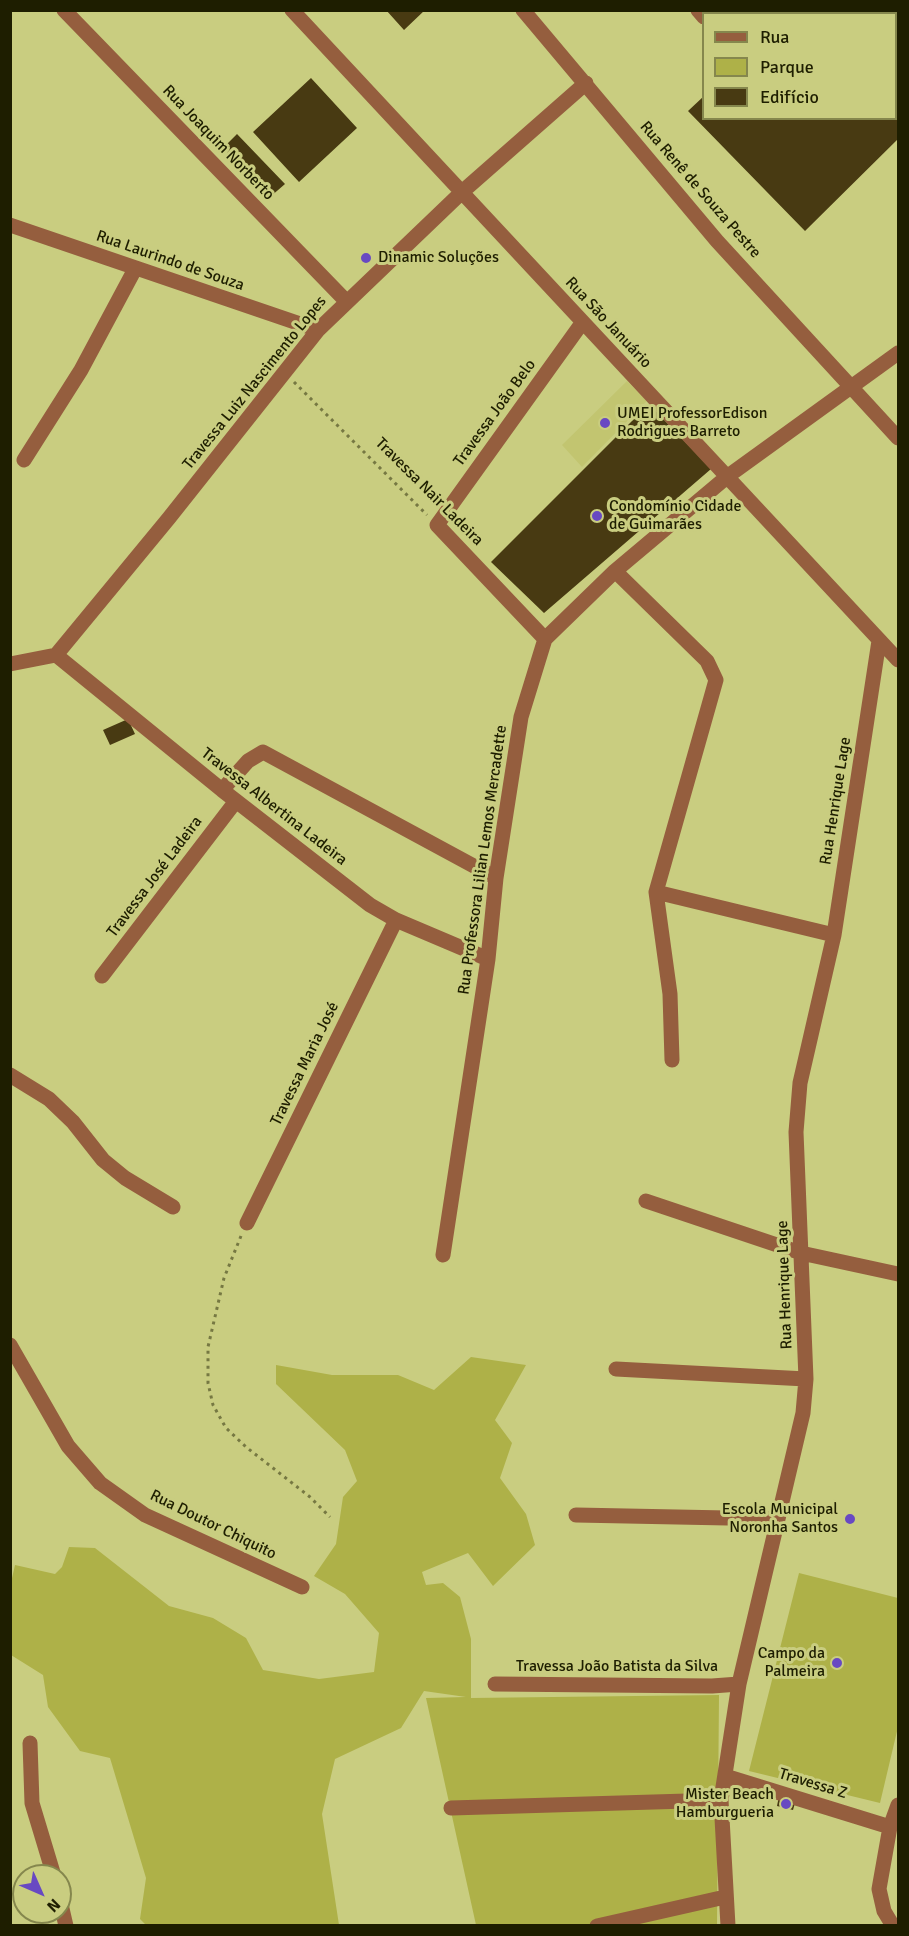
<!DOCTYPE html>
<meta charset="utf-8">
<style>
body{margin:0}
#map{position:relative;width:909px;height:1936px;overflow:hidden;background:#c9cd80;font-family:Signika,sans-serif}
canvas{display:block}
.frame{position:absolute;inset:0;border:12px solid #1e1e00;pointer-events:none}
.legend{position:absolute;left:702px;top:12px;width:195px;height:108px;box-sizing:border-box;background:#c9cd80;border:2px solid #85874d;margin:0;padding:8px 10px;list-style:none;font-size:18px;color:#1e1e00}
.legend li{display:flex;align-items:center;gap:12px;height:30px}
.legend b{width:30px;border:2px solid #85874d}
.north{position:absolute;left:12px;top:1864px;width:60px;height:60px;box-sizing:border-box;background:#c9cd80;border:2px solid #85874d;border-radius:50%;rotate:135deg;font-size:16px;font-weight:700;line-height:24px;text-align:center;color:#1e1e00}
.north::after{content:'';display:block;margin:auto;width:21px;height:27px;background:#6849c2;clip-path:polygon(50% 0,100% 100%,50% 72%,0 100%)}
</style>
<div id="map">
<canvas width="909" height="1936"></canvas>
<div class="frame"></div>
<ul class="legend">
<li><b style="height:8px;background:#955e3e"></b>Rua</li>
<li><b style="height:16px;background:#aeb148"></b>Parque</li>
<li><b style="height:16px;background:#483a12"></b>Edifício</li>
</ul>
<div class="north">N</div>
</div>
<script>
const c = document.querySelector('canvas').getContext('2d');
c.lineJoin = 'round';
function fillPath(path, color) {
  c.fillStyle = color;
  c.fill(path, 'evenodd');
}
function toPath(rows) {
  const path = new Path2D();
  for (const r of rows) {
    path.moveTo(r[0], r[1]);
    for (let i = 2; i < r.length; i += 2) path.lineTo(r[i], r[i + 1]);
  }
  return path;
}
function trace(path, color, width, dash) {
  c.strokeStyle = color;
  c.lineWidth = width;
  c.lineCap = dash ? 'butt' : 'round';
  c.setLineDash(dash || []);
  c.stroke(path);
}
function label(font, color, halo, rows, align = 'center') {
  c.font = font + ' Signika,sans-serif';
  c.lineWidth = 6;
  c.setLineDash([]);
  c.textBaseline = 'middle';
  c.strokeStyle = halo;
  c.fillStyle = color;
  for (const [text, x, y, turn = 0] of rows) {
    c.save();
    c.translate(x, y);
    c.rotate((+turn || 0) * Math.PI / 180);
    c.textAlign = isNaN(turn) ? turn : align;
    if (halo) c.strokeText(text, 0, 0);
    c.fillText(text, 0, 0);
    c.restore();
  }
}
fillPath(toPath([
 [627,381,647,401,582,467,562,445]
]), '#c2c570');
fillPath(toPath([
 [471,1357,526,1365,495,1420,512,1443,500,1478,526,1514,535,1545,493,1586,468,1553,422,1572,426,1585,443,1583,460,1597,471,1639,471,1698,719,1695,717,1925,476,1925,426,1698,466,1697,424,1691,401,1728,335,1759,322,1814,339,1925,146,1925,140,1919,146,1878,110,1758,80,1751,48,1707,43,1675,11,1655,10,1587,15,1565,55,1574,62,1567,69,1547,95,1548,169,1606,213,1618,246,1638,263,1670,319,1679,374,1672,379,1633,345,1594,314,1576,336,1544,343,1497,357,1481,345,1450,276,1384,276,1365,332,1375,398,1375,434,1390],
 [799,1573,898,1598,898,1727,880,1803,749,1771]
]), '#aeb148');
fillPath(toPath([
 [386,10,425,10,404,30],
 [785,10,898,10,898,139,805,231,688,111,704,96,704,118,896,118,896,14,782,14],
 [311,78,357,128,299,182,253,132],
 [237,134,285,184,270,197,223,148],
 [649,404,711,469,544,613,491,562],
 [128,719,135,734,110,745,103,730],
 [779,1796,795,1803,793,1810,777,1806]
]), '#483a12');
trace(toPath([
 [294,382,427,515],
 [241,1236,224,1278,208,1347,208,1383,213,1405,226,1428,246,1447,310,1497,330,1517]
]), '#767842', 3, [3, 4.5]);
trace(toPath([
 [64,10,346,301],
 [292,10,898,660],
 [523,10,717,241,898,438],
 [698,10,704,17],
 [764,10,767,14],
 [10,225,318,330],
 [24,460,81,370,135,269],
 [615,571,707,661,716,680,656,892,670,994,672,1060],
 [545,639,437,525,582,323],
 [56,655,169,518,318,330,462,192,586,83],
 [56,655,222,790,370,905,396,920,488,959],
 [10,664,56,655],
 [222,790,248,761,263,752,496,878],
 [656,892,834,935],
 [102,976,236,801],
 [10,1075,49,1099,73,1122,103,1160,125,1178,173,1207],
 [646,1201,801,1253,898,1274],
 [247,1223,396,920],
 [443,1255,488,959,496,878,521,717,545,639,615,571,728,476,898,353],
 [10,1345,68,1446,100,1483,145,1515,302,1587],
 [616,1369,806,1379],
 [576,1515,778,1519],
 [495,1684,712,1686,739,1684],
 [30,1743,32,1803,54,1876],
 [725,1776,890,1827],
 [451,1808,721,1800],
 [60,1900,66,1926],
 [597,1926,725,1897],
 [728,1926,721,1800,739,1684,803,1413,806,1379,796,1132,800,1083,834,935,879,641],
 [893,1926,884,1911,879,1889,890,1827,898,1805]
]), '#955e3e', 15);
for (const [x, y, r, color] of [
 [366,258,6,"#6849c2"],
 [605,423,6,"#6849c2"],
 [597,516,6,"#6849c2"],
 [850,1519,6,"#6849c2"],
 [837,1663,6,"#6849c2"],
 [786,1804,6,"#6849c2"]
]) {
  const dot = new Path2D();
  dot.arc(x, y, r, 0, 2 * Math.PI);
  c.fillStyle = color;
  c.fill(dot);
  trace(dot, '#c9cd80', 2);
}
label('16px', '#1e1e00', '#c9cd80', [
 ["Rua Joaquim Norberto",218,143,46],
 ["Rua Renê de Souza Pestre",700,190,49],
 ["Rua Laurindo de Souza",170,261,19],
 ["Rua São Januário",608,323,47],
 ["Travessa Luiz Nascimento Lopes",255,383,-51],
 ["Travessa João Belo",495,413,-54],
 ["Travessa Nair Ladeira",429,492,45],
 ["Rua Henrique Lage",836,801,-81],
 ["Travessa Albertina Ladeira",274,807,38],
 ["Rua Professora Lilian Lemos Mercadette",483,860,-82],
 ["Travessa José Ladeira",155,877,-53],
 ["Travessa Maria José",305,1064,-64],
 ["Rua Henrique Lage",785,1285,-92],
 ["Rua Doutor Chiquito",213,1525,26],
 ["Travessa João Batista da Silva",617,1667],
 ["Travessa Z",813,1784,17]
]);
label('16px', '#1e1e00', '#c9cd80', [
 ["Dinamic Soluções",378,258],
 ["UMEI ProfessorEdison",617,414],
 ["Rodrigues Barreto",617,432],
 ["Condomínio Cidade",609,507],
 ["de Guimarães",609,525],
 ["Escola Municipal",838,1510,"right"],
 ["Noronha Santos",838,1528,"right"],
 ["Campo da",825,1654,"right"],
 ["Palmeira",825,1672,"right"],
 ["Mister Beach",774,1795,"right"],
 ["Hamburgueria",774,1813,"right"]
], 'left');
</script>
